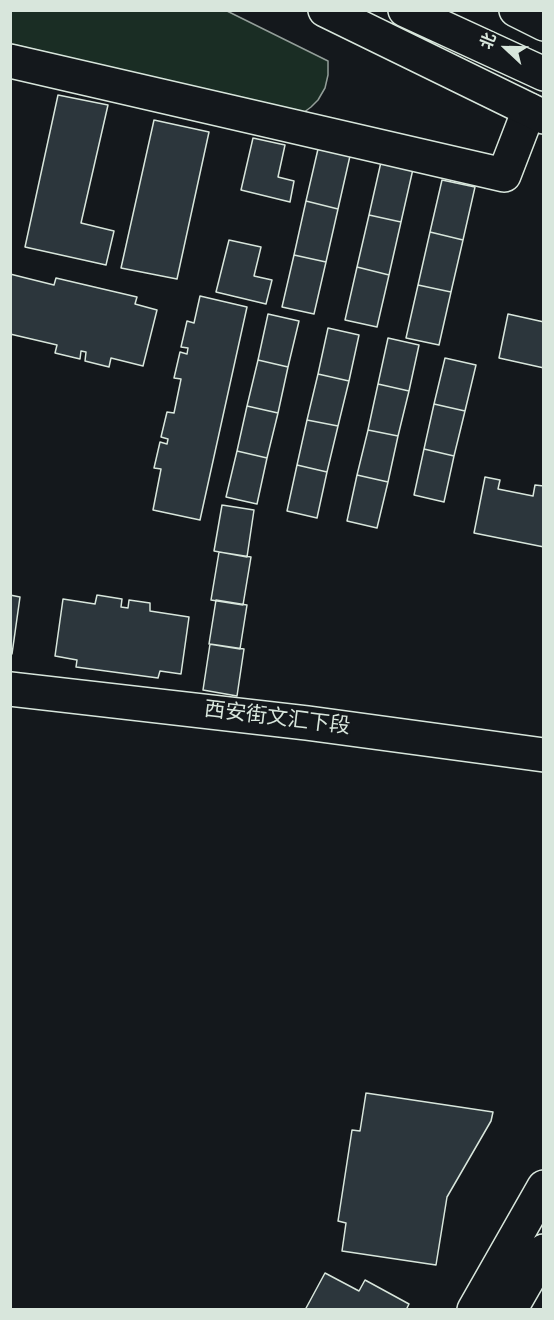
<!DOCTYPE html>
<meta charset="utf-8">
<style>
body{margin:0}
#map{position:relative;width:554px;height:1320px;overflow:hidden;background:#14181c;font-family:Overpass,"Noto Sans SC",sans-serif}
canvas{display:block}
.frame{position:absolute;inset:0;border:12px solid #d8e6dc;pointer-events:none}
.north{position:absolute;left:476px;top:18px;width:60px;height:60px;-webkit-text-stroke:4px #14181c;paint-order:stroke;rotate:292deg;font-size:16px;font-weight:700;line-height:24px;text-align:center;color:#d8e6dc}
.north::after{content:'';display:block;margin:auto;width:21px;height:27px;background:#d8e6dc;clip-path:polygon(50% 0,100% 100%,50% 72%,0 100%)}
</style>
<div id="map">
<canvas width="554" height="1320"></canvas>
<div class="frame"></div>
<div class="north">北</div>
</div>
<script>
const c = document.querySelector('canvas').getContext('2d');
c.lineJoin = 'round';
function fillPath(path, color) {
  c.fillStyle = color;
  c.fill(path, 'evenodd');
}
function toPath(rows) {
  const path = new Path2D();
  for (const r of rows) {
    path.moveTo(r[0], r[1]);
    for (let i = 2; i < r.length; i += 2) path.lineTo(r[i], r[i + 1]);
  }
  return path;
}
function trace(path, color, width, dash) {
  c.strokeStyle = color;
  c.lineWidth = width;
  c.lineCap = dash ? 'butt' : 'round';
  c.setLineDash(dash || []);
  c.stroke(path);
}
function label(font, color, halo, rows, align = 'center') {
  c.font = font + ' Overpass,"Noto Sans SC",sans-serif';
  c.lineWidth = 4.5;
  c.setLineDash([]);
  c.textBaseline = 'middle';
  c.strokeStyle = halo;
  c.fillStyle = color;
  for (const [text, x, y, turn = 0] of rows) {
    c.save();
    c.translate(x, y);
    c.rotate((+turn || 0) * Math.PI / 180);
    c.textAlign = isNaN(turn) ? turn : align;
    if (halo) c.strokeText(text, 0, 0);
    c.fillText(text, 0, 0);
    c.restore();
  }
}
const green = toPath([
 [11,11,227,11,328,61,328,75,325,88,318,100,311,107,303,113,11,44,11,11]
]);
fillPath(green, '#1a2d24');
trace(green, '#939e99', 1.5);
const building = toPath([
 [58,95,108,105,81,223,114,231,106,265,25,247,58,95],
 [154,120,209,132,177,279,121,268,154,120],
 [253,138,285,145,278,177,294,181,290,202,241,190,253,138],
 [318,149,350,156,338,209,306,201,318,149],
 [381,162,413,169,401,222,369,215,381,162],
 [442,180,475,187,463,240,430,232,442,180],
 [306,201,338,209,326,262,294,255,306,201],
 [369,215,401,222,389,275,357,267,369,215],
 [430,232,463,240,451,292,418,285,430,232],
 [229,240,261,247,254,276,272,280,266,304,216,292,229,240],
 [294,255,326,262,314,314,282,307,294,255],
 [357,267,389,275,377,327,345,320,357,267],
 [10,274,54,285,56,278,137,297,135,304,157,310,143,366,111,358,109,367,85,361,86,352,81,351,80,359,55,353,57,345,10,334,10,274],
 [418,285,451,292,439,345,406,338,418,285],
 [200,296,247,307,200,520,153,510,161,469,154,468,160,442,167,444,168,439,161,437,167,412,174,413,181,379,174,378,180,352,187,354,188,348,181,347,187,321,194,323,200,296],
 [268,314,299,321,288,367,258,360,268,314],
 [508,314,544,322,544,368,499,358,508,314],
 [328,328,359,335,349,381,318,374,328,328],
 [388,338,419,345,409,391,378,384,388,338],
 [445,358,476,365,465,411,434,404,445,358],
 [258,360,288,367,278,413,247,406,258,360],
 [318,374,349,381,338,426,307,420,318,374],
 [378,384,409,391,398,436,368,430,378,384],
 [434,404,465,411,454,456,424,449,434,404],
 [247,406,278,413,267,458,237,451,247,406],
 [307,420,338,426,327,472,297,465,307,420],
 [368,430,398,436,388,482,357,475,368,430],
 [424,449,454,456,444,502,414,495,424,449],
 [237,451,267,458,257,504,226,497,237,451],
 [297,465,327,472,317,518,287,511,297,465],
 [357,475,388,482,377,528,347,521,357,475],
 [485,477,500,480,498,489,533,496,535,485,544,486,544,547,474,533,485,477],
 [222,505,254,510,247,557,214,551,222,505],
 [219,552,251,557,243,605,211,600,219,552],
 [10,595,20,597,12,654,10,654,10,595],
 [97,595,122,599,121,607,128,608,129,600,150,603,150,611,189,617,181,674,160,671,158,678,76,667,77,660,55,656,63,599,95,604,97,595],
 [216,600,247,605,240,649,209,644,216,600],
 [210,644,244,649,237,696,203,690,210,644],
 [366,1093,493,1112,491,1121,447,1197,436,1265,342,1251,346,1223,338,1221,352,1130,360,1131,366,1093],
 [325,1273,359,1291,365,1280,409,1304,406,1310,305,1310,325,1273]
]);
fillPath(building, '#2c363c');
trace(building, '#d8e6dc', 1.5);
const minor = toPath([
 [10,61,504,175,529,110],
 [10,689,307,723,544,755]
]);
const major = toPath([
 [325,10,544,117],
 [405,10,544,74],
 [516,10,544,24],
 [474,1310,544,1187],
 [510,1310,544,1251]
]);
trace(minor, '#d8e6dc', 36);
trace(major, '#d8e6dc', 36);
trace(minor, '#14181c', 33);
trace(major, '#14181c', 33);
label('21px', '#d8e6dc', '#14181c', [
 ["西安街文汇下段",277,720,7]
]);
</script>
